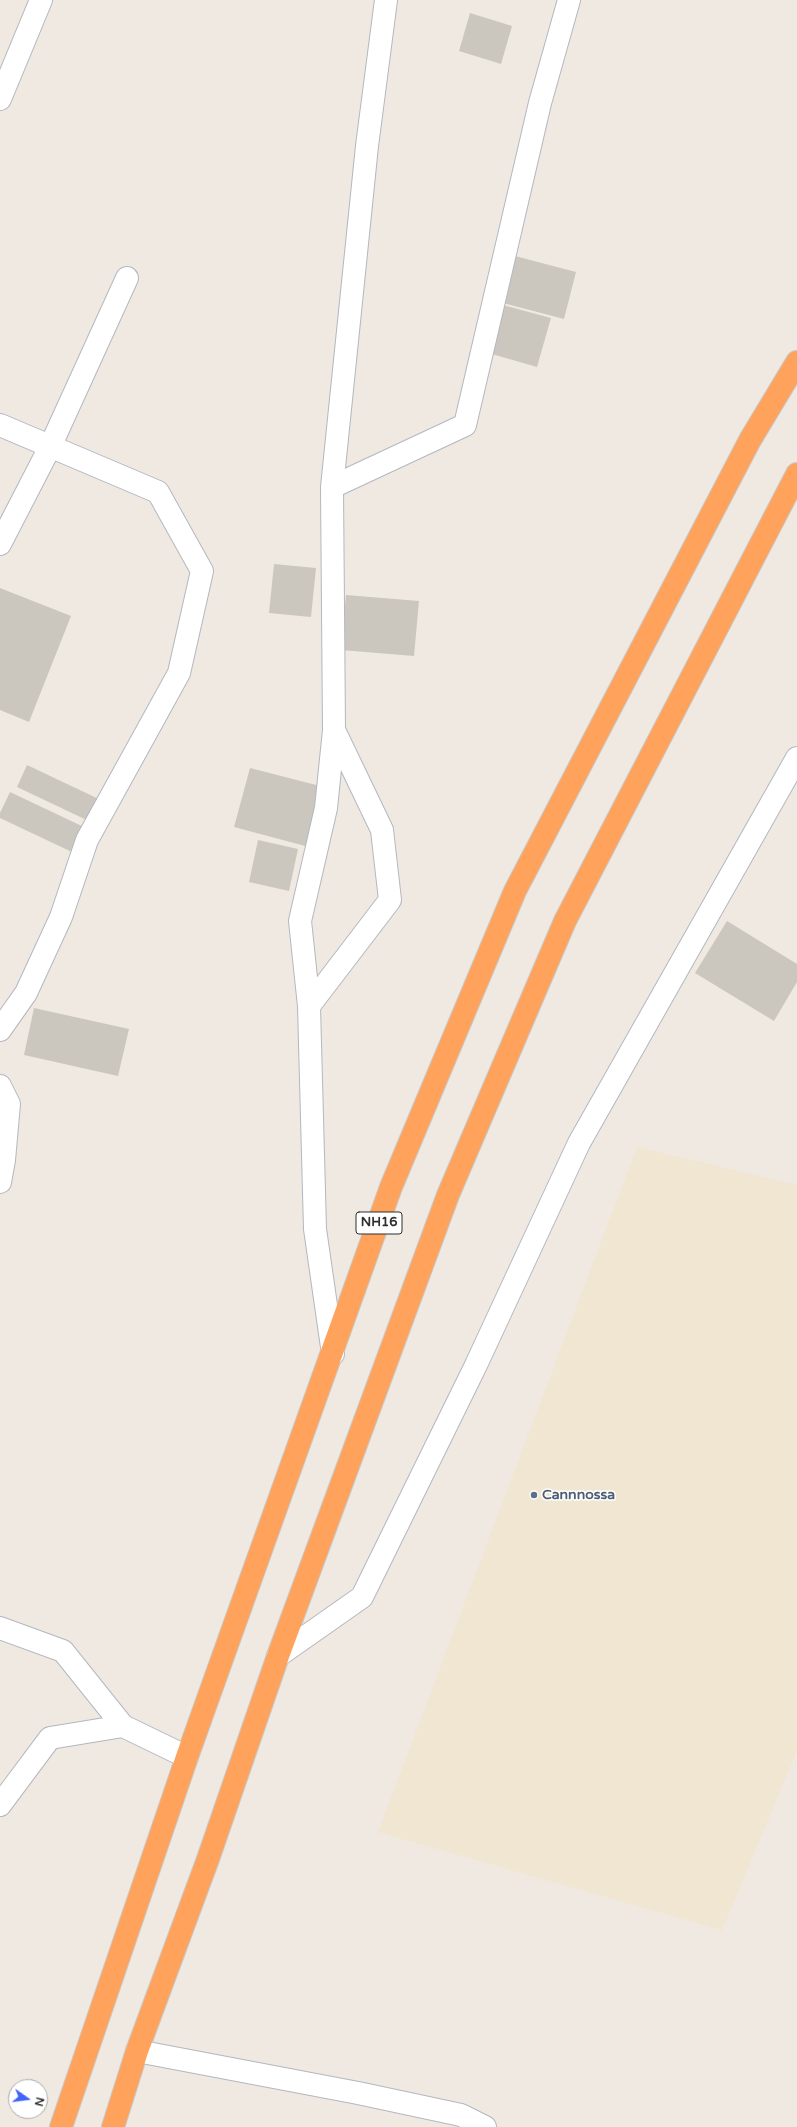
<!DOCTYPE html>
<style>
body{margin:0}
#map{position:relative;width:797px;height:2127px;overflow:hidden;background:#efe9e1;font-family:"Varela Round",sans-serif}
canvas{display:block}
.north{position:absolute;left:8px;top:2079px;width:40px;height:40px;box-sizing:border-box;background:#fff;border:1px solid #ababab;border-radius:50%;rotate:104deg;font-size:11px;font-weight:700;line-height:16px;text-align:center;color:#2e2e2e}
.north::after{content:'';display:block;margin:auto;width:14px;height:18px;background:#4264fb;clip-path:polygon(50% 0,100% 100%,50% 72%,0 100%)}
</style>
<div id="map">
<canvas width="797" height="2127"></canvas>
<div class="north">N</div>
</div>
<script>
const c = document.querySelector('canvas').getContext('2d');
c.lineJoin = 'round';
function fillPath(path, color) {
  c.fillStyle = color;
  c.fill(path, 'evenodd');
}
function toPath(rows) {
  const path = new Path2D();
  for (const r of rows) {
    path.moveTo(r[0], r[1]);
    for (let i = 2; i < r.length; i += 2) path.lineTo(r[i], r[i + 1]);
  }
  return path;
}
function trace(path, color, width, dash) {
  c.strokeStyle = color;
  c.lineWidth = width;
  c.lineCap = dash ? 'butt' : 'round';
  c.setLineDash(dash || []);
  c.stroke(path);
}
function label(font, color, halo, rows, align = 'center') {
  c.font = font + ' "Varela Round",sans-serif';
  c.lineWidth = 3;
  c.setLineDash([]);
  c.textBaseline = 'middle';
  c.strokeStyle = halo;
  c.fillStyle = color;
  for (const [text, x, y, turn = 0] of rows) {
    c.save();
    c.translate(x, y);
    c.rotate((+turn || 0) * Math.PI / 180);
    c.textAlign = isNaN(turn) ? turn : align;
    if (halo) c.strokeText(text, 0, 0);
    c.fillText(text, 0, 0);
    c.restore();
  }
}
fillPath(toPath([
 [637,1147,797,1185,797,1751,722,1930,378,1832]
]), '#f0e6d1');
fillPath(toPath([
 [470,13,512,26,501,64,459,51],
 [515,256,576,272,564,319,503,303],
 [499,304,551,318,537,367,485,352],
 [274,564,316,568,311,617,269,613],
 [0,588,71,616,29,722,0,710],
 [346,595,419,601,414,656,341,650],
 [27,765,103,801,93,823,17,787],
 [250,768,324,787,309,847,234,827],
 [10,792,86,828,74,853,0,818,0,813],
 [258,840,298,849,289,891,249,882],
 [727,921,797,964,797,982,774,1021,695,973],
 [34,1008,129,1029,118,1076,24,1055]
]), '#cbc7bf');
const street = toPath([
 [0,99,41,0],
 [0,425,158,492,202,571,179,673,87,840,61,917,26,993,0,1030],
 [332,487,465,425,540,103,569,0],
 [0,544,50,447,127,278],
 [309,1006,390,900,382,830,334,730],
 [0,1086,9,1104,4,1160],
 [0,1159,4,1160,0,1182],
 [333,1354,315,1229,309,1006,300,921,326,808,334,730,332,487,367,146,386,0],
 [0,1628,63,1651,123,1726,187,1757],
 [278,1656,362,1597,476,1365,579,1143,797,758],
 [0,1805,50,1738,123,1726],
 [137,2051,358,2093,461,2115,485,2127]
]);
const highway = toPath([
 [61,2127,187,1757,391,1187,515,891,750,440,797,362],
 [113,2127,137,2051,208,1859,278,1656,448,1195,565,921,797,474]
]);
trace(street, '#b4b7c1', 24);
trace(highway, '#c9c9c9', 24);
trace(street, '#fff', 22);
trace(highway, '#ffa35c', 22);
for (const [x, y, r, color] of [
 [534,1495,4,"#5c6f8a"]
]) {
  const dot = new Path2D();
  dot.arc(x, y, r, 0, 2 * Math.PI);
  c.fillStyle = color;
  c.fill(dot);
  trace(dot, '#fff', 1.5);
}
for (const [x, y, w] of [
 [379,1223,46]
]) {
  const box = new Path2D();
  box.roundRect(x - w / 2, y - 11, w, 22, 3);
  c.fillStyle = '#fff';
  c.fill(box);
  trace(box, '#2e2e2e', 1);
}
label('bold 13px', '#2e2e2e', null, [
 ["NH16",379,1223]
]);
label('bold 14px', '#4e5e75', '#fff', [
 ["Cannnossa",542,1495]
], 'left');
</script>
